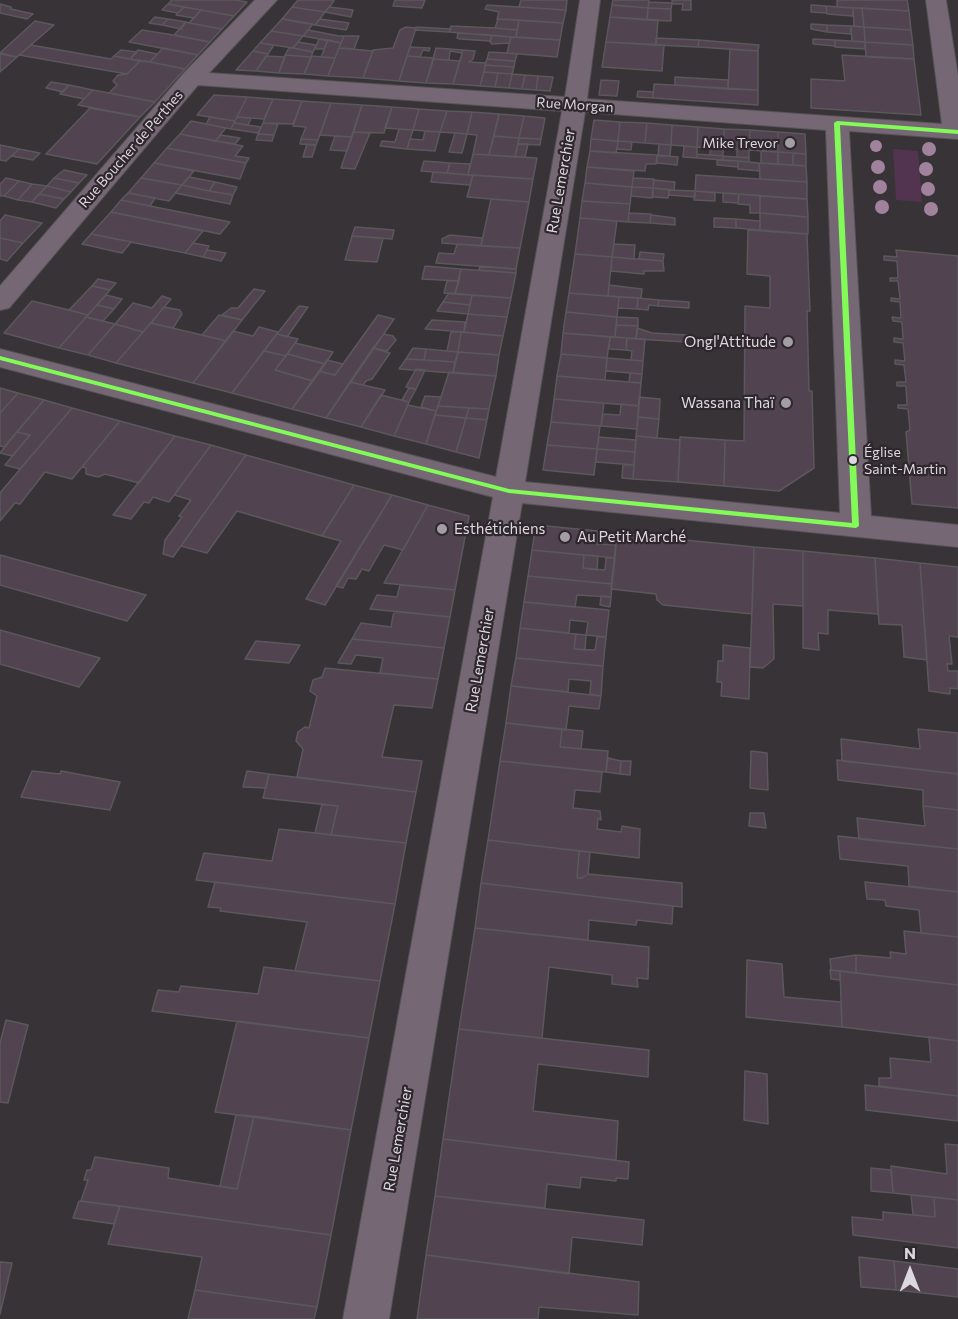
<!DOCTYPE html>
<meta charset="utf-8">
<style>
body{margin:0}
#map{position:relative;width:958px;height:1319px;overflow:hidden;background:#373337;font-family:Commissioner,sans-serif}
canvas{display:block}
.north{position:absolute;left:880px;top:1241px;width:60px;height:60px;-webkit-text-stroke:4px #2f272e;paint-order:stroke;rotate:0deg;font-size:16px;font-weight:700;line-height:24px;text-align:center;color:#ddd8dd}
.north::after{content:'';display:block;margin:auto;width:21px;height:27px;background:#ddd8dd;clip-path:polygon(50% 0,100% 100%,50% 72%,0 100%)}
</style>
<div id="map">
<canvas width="958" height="1319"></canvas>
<div class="north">N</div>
</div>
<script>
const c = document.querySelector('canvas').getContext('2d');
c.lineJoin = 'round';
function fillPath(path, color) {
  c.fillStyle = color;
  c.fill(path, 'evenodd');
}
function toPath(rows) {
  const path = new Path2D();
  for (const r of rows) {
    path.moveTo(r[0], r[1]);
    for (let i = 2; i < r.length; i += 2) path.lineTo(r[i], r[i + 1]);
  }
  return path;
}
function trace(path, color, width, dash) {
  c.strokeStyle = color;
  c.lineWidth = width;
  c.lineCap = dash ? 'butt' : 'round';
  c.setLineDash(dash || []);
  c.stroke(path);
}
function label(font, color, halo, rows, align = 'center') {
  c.font = font + ' Commissioner,sans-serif';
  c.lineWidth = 4.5;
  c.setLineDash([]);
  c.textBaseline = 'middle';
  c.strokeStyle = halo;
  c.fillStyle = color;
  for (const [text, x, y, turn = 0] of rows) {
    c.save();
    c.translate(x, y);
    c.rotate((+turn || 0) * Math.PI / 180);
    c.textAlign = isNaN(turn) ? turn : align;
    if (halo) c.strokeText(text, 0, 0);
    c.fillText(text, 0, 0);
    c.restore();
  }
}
fillPath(toPath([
 [893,149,918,151,922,202,896,200]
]), '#533450');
const building = toPath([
 [172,0,235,0,247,2,234,16,168,4,172,0],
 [298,0,331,0,334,1,325,12,292,7,298,0],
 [395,0,425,0,422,8,393,6,395,0],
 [521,0,567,0,566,10,519,7,521,0],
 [613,0,649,0,648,8,612,5,613,0],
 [672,0,691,0,691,10,682,10,683,4,672,4,672,0],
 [837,0,907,0,909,11,837,7,837,0],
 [649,2,672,3,671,9,648,8,649,2],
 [0,4,11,7,11,9,33,14,27,19,0,13,0,4],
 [168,4,184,7,178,13,162,10,168,4],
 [487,5,519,7,566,10,563,23,497,19,499,12,485,9,487,5],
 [612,5,648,8,647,20,610,17,612,5],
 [811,5,826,6,827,13,811,12,811,5],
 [826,6,853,8,853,16,827,14,826,6],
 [184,7,201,10,194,18,176,15,184,7],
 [292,7,325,12,315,25,282,19,292,7],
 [329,7,346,9,353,10,351,17,325,12,329,7],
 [648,8,671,9,671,21,647,20,648,8],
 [853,8,862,8,864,27,854,26,853,8],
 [862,8,909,11,911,30,864,27,862,8],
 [201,10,234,16,222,29,189,23,201,10],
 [155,17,168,19,162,25,149,23,155,17],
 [610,17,658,20,656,45,606,42,610,17],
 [168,19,186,22,181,29,162,25,168,19],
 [282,19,313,24,303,36,271,31,282,19],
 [320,19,349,23,346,30,315,25,320,19],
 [498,19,519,20,517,30,495,28,498,19],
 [519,20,563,23,560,40,516,37,519,20],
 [35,21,54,25,17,57,0,53,35,21],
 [186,22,189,23,222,29,210,42,174,35,186,22],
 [811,24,827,25,827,32,811,29,811,24],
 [827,25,851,26,851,34,827,32,827,25],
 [451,26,495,28,517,30,516,37,511,37,449,32,451,26],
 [851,26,864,27,865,42,852,41,851,26],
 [406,27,416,28,399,81,363,78,373,50,393,48,400,30,406,27],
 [416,27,451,29,449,32,415,30,416,27],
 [864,27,911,30,913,45,865,42,864,27],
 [142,30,167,34,210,42,198,55,129,42,142,30],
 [308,30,339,36,344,36,341,43,303,36,308,30],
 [271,31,303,36,293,48,260,43,271,31],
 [458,33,492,35,490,41,460,39,457,38,458,33],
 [492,35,511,37,509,43,492,44,490,42,492,35],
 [344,36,359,36,354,49,339,48,344,36],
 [511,37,560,40,557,57,507,53,511,37],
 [656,38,699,40,698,47,656,45,656,38],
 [319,39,328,40,324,49,315,49,319,39],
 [813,39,835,40,835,46,813,44,813,39],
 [328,40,341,43,335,58,321,57,328,40],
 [699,40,759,45,758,51,698,47,699,40],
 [835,40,865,42,865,49,835,47,835,40],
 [298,42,316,45,313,52,293,48,298,42],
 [606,42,664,45,662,71,602,67,606,42],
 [865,42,913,45,914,59,866,57,865,42],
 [260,43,274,45,268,54,253,51,260,43],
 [31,45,111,59,114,56,140,61,127,74,19,55,31,45],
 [410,47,430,48,429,51,423,50,420,57,407,56,410,47],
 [163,48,198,55,185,69,150,62,163,48],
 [289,48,293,48,313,52,311,57,285,55,289,48],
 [339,48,373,51,363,78,328,76,339,48],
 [436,48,463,50,462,53,450,51,449,60,433,59,436,48],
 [730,49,758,51,758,90,728,89,730,49],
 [121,50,137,52,130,59,114,56,121,50],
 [138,50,157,54,150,62,130,59,138,50],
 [463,50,475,51,473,59,469,62,486,63,480,86,453,84,463,50],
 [253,51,268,54,256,71,236,70,253,51],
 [489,52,507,53,517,54,515,61,487,59,489,52],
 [1,54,17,57,0,72,0,54,1,54],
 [285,55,311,57,304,74,279,73,285,55],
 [842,55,914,59,921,115,811,108,811,79,845,81,842,55],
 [266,56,285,57,279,73,256,71,266,56],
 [312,56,335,58,328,76,304,74,312,56],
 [407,56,434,58,426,83,399,81,407,56],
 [433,59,460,61,453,84,426,83,433,59],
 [487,59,515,61,514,67,485,65,487,59],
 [140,61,150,62,185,69,155,102,109,93,117,85,113,81,118,75,127,74,140,61],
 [485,65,514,67,512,74,484,72,485,65],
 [484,72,498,73,495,87,480,86,484,72],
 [498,73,512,74,509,88,495,87,498,73],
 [512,74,525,75,522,89,509,88,512,74],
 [525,75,538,76,536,90,522,89,525,75],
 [538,76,553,77,550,91,536,90,538,76],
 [675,77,728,80,728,89,675,85,675,77],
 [601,80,619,81,617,96,599,95,601,80],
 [51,82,69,85,63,92,46,88,51,82],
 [654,84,758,90,758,105,653,98,654,84],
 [69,85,93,90,84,99,60,94,69,85],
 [93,90,109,93,155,102,140,117,78,105,93,90],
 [638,91,653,92,653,98,637,97,638,91],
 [214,95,247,97,235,121,197,115,214,95],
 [247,97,273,99,264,119,237,117,247,97],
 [273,99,302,101,293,124,263,123,273,99],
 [302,101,331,103,318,140,301,139,306,127,293,126,302,101],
 [331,103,362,105,352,137,320,135,331,103],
 [362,105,392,107,384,133,353,132,362,105],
 [392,107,419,109,413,130,385,128,392,107],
 [90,108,140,117,97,164,46,154,90,108],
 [419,109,447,111,440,132,413,130,419,109],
 [447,111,472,112,467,134,440,132,447,111],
 [472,112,499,114,489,155,473,154,477,135,467,134,472,112],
 [499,114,524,116,519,138,494,136,499,114],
 [524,116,545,118,541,139,519,138,524,116],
 [210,117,235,121,231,129,206,124,210,117],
 [237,117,251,118,248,125,234,123,237,117],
 [594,120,620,122,618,141,591,139,594,120],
 [191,121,226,128,215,141,180,134,191,121],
 [620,122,647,123,645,143,618,141,620,122],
 [234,123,248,125,261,127,258,133,231,129,234,123],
 [263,123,278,124,274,135,258,134,263,123],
 [647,123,672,125,671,145,645,143,647,123],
 [672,125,698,127,697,147,671,145,672,125],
 [698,127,724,129,723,148,697,147,698,127],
 [399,129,413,130,407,149,380,146,382,141,395,142,399,129],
 [724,129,750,130,749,150,723,148,724,129],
 [750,130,778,132,778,152,749,150,750,130],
 [425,131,440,132,435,151,407,149,410,139,423,140,425,131],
 [353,132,370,133,355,169,341,168,353,132],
 [778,132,805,134,806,154,778,152,778,132],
 [455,133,467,134,462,153,449,152,455,133],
 [180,134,243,146,235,156,249,158,246,163,167,148,180,134],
 [258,134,274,135,272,141,256,140,258,134],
 [221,135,240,138,235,144,215,141,221,135],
 [335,136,352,137,347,151,330,150,335,136],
 [494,136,519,138,515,157,489,155,494,136],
 [519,138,541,139,540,145,518,144,519,138],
 [301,139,318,140,316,145,300,144,301,139],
 [591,139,618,141,616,153,590,151,591,139],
 [618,141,632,142,631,150,617,149,618,141],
 [307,144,316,145,312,157,303,157,307,144],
 [518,144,528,144,525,157,515,157,518,144],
 [659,144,671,145,670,156,658,156,659,144],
 [0,145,19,149,6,161,0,160,0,145],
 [684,146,697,147,697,158,683,157,684,146],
 [167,148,246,163,240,179,154,163,167,148],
 [710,148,723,148,723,156,710,155,710,148],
 [19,149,40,153,33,160,12,156,19,149],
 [737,149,749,150,749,158,737,157,737,149],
 [590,151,657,155,656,164,646,164,645,171,587,167,590,151],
 [761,151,778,152,778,164,761,163,761,151],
 [778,152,793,153,793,165,778,164,778,152],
 [793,153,806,154,806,166,793,165,793,153],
 [473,154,537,158,533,179,468,175,473,154],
 [697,154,723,156,723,160,697,158,697,154],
 [657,155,678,157,677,165,657,163,657,155],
 [723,156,749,158,749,162,723,160,723,156],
 [717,160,738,161,738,167,717,165,717,160],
 [424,161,450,163,447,173,421,171,424,161],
 [738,161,759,163,760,171,738,169,738,161],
 [154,163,194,171,182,185,141,178,154,163],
 [450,163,470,164,468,175,447,173,450,163],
 [759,163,806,166,807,182,760,179,759,163],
 [587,167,634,171,632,187,585,183,587,167],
 [64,170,87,175,79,183,54,178,64,170],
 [433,172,468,175,473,175,470,185,431,182,433,172],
 [473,175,533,179,529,202,467,197,473,175],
 [696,175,807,182,807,199,695,191,696,175],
 [189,177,215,182,209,191,182,185,189,177],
 [6,178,19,181,4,196,0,196,0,184,6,178],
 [54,178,79,183,71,192,47,186,54,178],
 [141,178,182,185,169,201,128,193,141,178],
 [633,178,654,179,653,188,632,187,633,178],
 [654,180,675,182,674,190,653,188,654,180],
 [19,181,32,184,18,200,4,196,19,181],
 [215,182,237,187,233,195,209,191,215,182],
 [585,183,632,187,630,204,582,201,585,183],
 [32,184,47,186,32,202,18,200,32,184],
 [182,185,209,191,233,195,230,204,175,193,182,185],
 [47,186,71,192,64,199,39,194,47,186],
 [632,187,653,188,652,198,631,196,632,187],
 [653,188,669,190,668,198,653,197,653,188],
 [669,190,695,191,695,197,669,195,669,190],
 [695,191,715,193,715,201,694,200,695,191],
 [128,193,155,198,150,206,121,200,128,193],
 [723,193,739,194,738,203,723,202,723,193],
 [39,194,64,199,56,208,32,202,39,194],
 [739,194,760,196,760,213,750,213,750,205,738,204,739,194],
 [760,196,807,199,808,217,760,213,760,196],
 [491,199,529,202,520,248,481,246,491,199],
 [121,200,150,206,230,222,220,234,111,212,121,200],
 [582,201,630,204,628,222,580,218,582,201],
 [111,212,203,231,185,253,91,234,111,212],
 [629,213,651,214,650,223,628,222,629,213],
 [760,213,808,217,808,234,760,230,760,213],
 [5,215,42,223,23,243,0,238,0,221,5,215],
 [651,215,675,218,675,225,650,223,651,215],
 [580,218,617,221,612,257,575,254,580,218],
 [714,218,736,219,736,228,714,227,714,218],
 [736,219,760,221,760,230,736,228,736,219],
 [355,227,394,230,392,239,352,236,355,227],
 [748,230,807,234,810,311,807,311,809,391,812,391,814,468,779,491,724,486,725,440,744,441,745,306,770,308,770,276,747,274,748,230],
 [91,234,131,242,122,253,82,244,91,234],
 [450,235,482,238,481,246,442,243,442,239,450,235],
 [352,236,383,238,377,262,345,260,352,236],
 [0,238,23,243,7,261,0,259,0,238],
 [193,243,209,246,203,257,185,253,193,243],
 [457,244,520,248,516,269,436,263,439,253,454,254,457,244],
 [614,244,635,245,634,259,612,257,614,244],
 [207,250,226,253,221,261,203,257,207,250],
 [896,250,958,256,958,508,912,504,906,432,910,430,908,409,898,408,898,405,907,405,906,386,897,386,897,382,906,382,904,365,895,364,895,360,905,361,903,343,894,342,894,338,903,339,902,322,893,321,892,317,901,318,900,302,891,301,891,298,900,299,898,281,890,281,890,278,898,278,897,261,884,260,884,256,897,257,896,250],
 [640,252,664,254,663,261,639,259,640,252],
 [575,254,612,257,608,296,569,293,575,254],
 [612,257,663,261,664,271,644,271,644,274,611,271,612,257],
 [425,266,461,269,459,281,422,279,425,266],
 [480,266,516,269,516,273,479,270,480,266],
 [461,269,516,273,511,298,455,294,461,269],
 [98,279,116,283,110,290,92,286,98,279],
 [447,281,459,281,455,294,444,293,447,281],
 [609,285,642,289,641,298,608,296,609,285],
 [92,286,110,290,88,315,69,310,92,286],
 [254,289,265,291,242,320,222,315,231,308,238,308,254,289],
 [449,293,472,295,470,305,443,302,449,293],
 [569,293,619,297,617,317,566,312,569,293],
 [106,295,122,299,114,309,97,305,106,295],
 [472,295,511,298,507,317,468,314,472,295],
 [162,296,171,299,143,332,115,324,133,303,152,308,162,296],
 [619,297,638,298,637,309,618,308,619,297],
 [638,298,659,300,658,306,649,305,648,310,637,309,638,298],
 [659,300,689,302,689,308,658,306,659,300],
 [32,301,69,310,88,315,59,348,4,333,32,301],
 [443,302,470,305,468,314,437,311,443,302],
 [97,305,114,309,103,321,86,317,97,305],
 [299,306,308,307,287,337,277,334,299,306],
 [164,307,180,310,182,314,173,328,151,323,164,307],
 [566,312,617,317,615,337,563,333,566,312],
 [468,314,507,317,503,336,464,332,468,314],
 [219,315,242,320,226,341,202,335,219,315],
 [378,315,394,319,326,418,292,409,319,371,335,375,378,315],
 [86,317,115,324,88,355,59,348,86,317],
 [617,317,638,318,638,326,616,325,617,317],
 [432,320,465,322,464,332,425,329,432,320],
 [151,323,202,335,226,341,193,383,116,363,151,323],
 [115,324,143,332,116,363,88,355,115,324],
 [616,325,638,326,636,339,615,337,616,325],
 [259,327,278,332,232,393,193,383,233,331,253,336,259,327],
 [637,328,652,333,687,335,686,342,636,339,637,328],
 [451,332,461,332,458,352,447,351,451,332],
 [461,332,503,336,499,355,458,352,461,332],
 [563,333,610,337,607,358,561,354,563,333],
 [277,334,298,339,286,356,264,351,277,334],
 [384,334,393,336,396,340,387,351,373,348,384,334],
 [610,337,627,338,626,350,609,349,610,337],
 [627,338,645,339,643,361,631,360,632,351,626,350,627,338],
 [295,343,333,352,325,364,287,354,295,343],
 [373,348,390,353,372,379,366,381,363,385,350,382,373,348],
 [413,348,426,349,424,360,406,359,413,348],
 [426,349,458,352,455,362,424,360,426,349],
 [264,351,286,356,275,370,313,381,292,409,232,393,264,351],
 [458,352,499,355,496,376,453,373,458,352],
 [287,354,325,364,313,381,275,370,287,354],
 [561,354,607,358,605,380,557,376,561,354],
 [607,358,643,361,642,374,606,371,607,358],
 [406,359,424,360,455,362,453,373,399,369,406,359],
 [327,360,343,364,335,375,319,371,327,360],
 [416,369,425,370,416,389,406,387,416,369],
 [449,372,496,376,489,409,438,406,449,372],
 [630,373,642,374,641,383,629,382,630,373],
 [557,376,641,383,639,406,554,399,557,376],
 [350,382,385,390,361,427,326,418,350,382],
 [0,388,18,393,0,413,0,388],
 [409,388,416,389,409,402,402,400,409,388],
 [18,393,44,400,4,447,0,446,0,413,18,393],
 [381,395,409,402,394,436,361,427,381,395],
 [425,396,441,397,436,411,421,407,425,396],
 [639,397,660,399,659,419,638,417,639,397],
 [554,399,604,403,601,426,551,422,554,399],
 [44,400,72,408,20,469,5,465,30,435,17,432,44,400],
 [621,404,639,406,637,429,601,426,603,414,620,415,621,404],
 [408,405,436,411,426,444,394,436,408,405],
 [438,406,469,408,466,418,435,415,438,406],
 [72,408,120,421,72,479,45,472,20,504,15,503,0,521,0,493,72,408],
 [469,408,489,409,487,420,466,418,469,408],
 [435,415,466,418,456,452,426,444,435,415],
 [638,417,659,419,657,438,636,436,638,417],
 [466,418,487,420,479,458,456,452,466,418],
 [120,421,175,436,139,483,105,474,98,477,86,474,86,468,82,467,120,421],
 [551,422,600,426,597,449,547,445,551,422],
 [17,432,30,435,12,456,0,453,17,432],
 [175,436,211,445,169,502,153,497,149,503,144,502,131,519,113,515,175,436],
 [636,436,680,440,678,482,633,479,636,436],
 [599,437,636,440,635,452,597,449,599,437],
 [680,437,725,440,724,486,678,482,680,437],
 [211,445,246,455,173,557,163,554,165,540,182,517,179,516,191,500,174,495,211,445],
 [547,445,597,449,594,475,543,470,547,445],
 [597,449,635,452,634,465,596,462,597,449],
 [246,455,354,485,322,536,237,511,207,553,181,546,246,455],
 [623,465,634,465,633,479,622,478,623,465],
 [354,485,392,495,325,605,306,599,341,541,322,536,354,485],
 [392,495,428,505,403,550,384,545,369,571,362,569,356,579,348,578,343,588,336,586,392,495],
 [428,505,469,516,455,590,384,583,428,505],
 [536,525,598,531,597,544,616,545,615,558,532,550,536,525],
 [617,533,754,547,752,614,663,605,657,600,656,594,611,589,617,533],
 [754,547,803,551,803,606,773,604,774,659,763,668,750,667,754,547],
 [532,550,584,555,583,568,605,570,606,558,615,558,612,584,528,576,532,550],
 [803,551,875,558,878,614,828,610,828,634,818,633,819,650,803,648,803,551],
 [0,555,146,595,127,621,0,585,0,555],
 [584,555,598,556,597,570,583,568,584,555],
 [875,558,920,563,927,660,904,657,902,625,879,624,875,558],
 [920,563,958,567,958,637,949,636,952,664,947,664,948,671,958,671,958,689,950,688,950,694,929,691,920,563],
 [528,576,612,584,611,597,577,595,575,607,524,602,528,576],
 [400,585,455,590,450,617,370,609,377,595,397,597,400,585],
 [601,596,611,597,610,607,600,605,601,596],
 [524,602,609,610,606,637,586,635,588,622,570,620,569,633,520,628,524,602],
 [394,611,450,617,444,648,352,639,361,623,391,627,394,611],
 [520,628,576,634,574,649,595,650,597,637,606,637,603,666,516,658,520,628],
 [0,630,100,658,79,687,0,664,0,630],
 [576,634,586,635,585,650,574,649,576,634],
 [352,639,444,648,438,679,380,673,383,658,356,655,351,664,338,663,352,639],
 [256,641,300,645,289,663,245,659,256,641],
 [723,645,750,648,749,699,721,696,722,682,717,682,718,661,723,661,723,645],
 [516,658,603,666,601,696,590,694,591,681,569,679,568,692,511,686,516,658],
 [325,668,438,679,432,708,394,705,382,757,422,761,416,792,297,777,303,749,296,741,298,732,305,727,309,728,317,696,310,691,313,680,322,677,325,668],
 [511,686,601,696,599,709,569,706,566,730,506,723,511,686],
 [506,723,562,729,560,747,608,751,606,772,500,761,506,723],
 [562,729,583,731,581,749,560,747,562,729],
 [918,729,958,733,958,774,842,761,841,739,920,749,918,729],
 [751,751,767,753,768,790,750,788,751,751],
 [608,758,621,761,620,774,606,772,608,758],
 [837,760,958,774,958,810,923,806,923,790,838,780,837,760],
 [500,761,602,772,600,792,575,790,573,808,600,811,601,820,598,818,597,829,621,832,622,826,640,829,639,858,488,840,500,761],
 [621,761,631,761,630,775,620,774,621,761],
 [32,771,60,774,61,771,120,782,110,810,21,797,32,771],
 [247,771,269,774,266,788,243,787,247,771],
 [269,774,416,792,406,843,331,835,338,806,263,798,269,774],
 [322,804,338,806,331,835,315,833,322,804],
 [923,806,958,810,958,849,859,839,857,818,925,826,923,806],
 [750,813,764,813,766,828,749,826,750,813],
 [279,829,406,843,395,904,196,880,204,853,272,861,279,829],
 [838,836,958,849,958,892,909,886,908,866,840,859,838,836],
 [488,840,579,851,577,878,582,878,588,874,682,883,682,907,481,883,488,840],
 [579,851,590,852,588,874,582,878,577,878,579,851],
 [215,882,395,904,380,981,295,971,307,922,220,911,221,908,208,907,215,882],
 [865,882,958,892,958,937,921,933,919,910,886,906,885,900,867,899,865,882],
 [481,883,673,906,672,924,637,920,636,925,589,920,588,940,475,928,481,883],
 [475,928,649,947,648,979,637,978,638,987,612,984,612,975,549,967,542,1038,459,1029,475,928],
 [904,931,958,937,958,985,856,973,856,955,891,958,890,952,906,954,904,931],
 [856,955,856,973,831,970,830,959,856,955],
 [747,960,782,964,784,997,841,1002,842,1027,746,1017,747,960],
 [264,967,380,981,369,1038,152,1011,158,990,179,992,181,986,258,994,264,967],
 [830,970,840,971,840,980,831,979,830,970],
 [840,971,958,985,958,1041,842,1027,840,971],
 [6,1020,28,1025,8,1103,0,1102,0,1043,6,1020],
 [237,1021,369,1038,351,1130,215,1112,237,1021],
 [459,1029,649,1050,648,1077,538,1064,533,1111,618,1121,616,1160,443,1139,459,1029],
 [929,1037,958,1041,958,1096,879,1086,879,1078,891,1078,890,1058,931,1062,929,1037],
 [745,1071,767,1074,768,1124,744,1120,745,1071],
 [865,1085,958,1096,958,1121,866,1110,865,1085],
 [236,1115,254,1116,237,1189,220,1186,236,1115],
 [254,1116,351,1130,331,1235,81,1201,88,1180,84,1180,87,1170,91,1170,95,1157,169,1168,168,1178,237,1189,254,1116],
 [443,1139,629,1162,628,1179,616,1178,616,1181,581,1177,580,1188,547,1184,545,1208,435,1196,443,1139],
 [945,1144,958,1145,958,1200,893,1193,891,1166,947,1174,945,1144],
 [871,1168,891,1170,893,1193,871,1191,871,1168],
 [911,1195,934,1197,935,1217,913,1215,911,1195],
 [435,1196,644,1220,642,1245,572,1237,569,1274,426,1255,435,1196],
 [934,1197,958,1200,958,1248,853,1235,852,1217,883,1220,883,1212,935,1217,934,1197],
 [79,1201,120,1206,114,1224,73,1218,79,1201],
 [120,1206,331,1235,317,1307,195,1290,202,1257,108,1244,120,1206],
 [426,1255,639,1282,638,1315,539,1307,538,1319,417,1319,426,1255],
 [859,1257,894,1261,896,1290,861,1287,859,1257],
 [894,1261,958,1269,958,1297,896,1290,894,1261],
 [0,1262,12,1263,0,1314,0,1262],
 [195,1290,317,1307,314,1319,188,1319,195,1290]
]);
fillPath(building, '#514450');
trace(building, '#5b585b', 1.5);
const street = toPath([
 [255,0,277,0,209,73,565,97,580,0,600,0,587,99,942,124,926,0,946,0,958,76,958,139,849,131,871,516,958,525,958,547,522,503,389,1319,343,1319,493,497,0,367,0,349,496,477,562,111,198,85,9,308,0,310,0,286,184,73,255,0],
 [585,112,826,130,840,513,525,482,585,112]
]);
trace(street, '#545254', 2);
fillPath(street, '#756874');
fillPath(toPath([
 [837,121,958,130,958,134,840,125,859,526,856,528,509,493,0,360,0,356,509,489,852,523,834,123,837,121]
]), '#82fa58');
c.fillStyle = '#a1829d';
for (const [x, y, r] of [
 [876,146,6],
 [929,149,7],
 [878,167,7],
 [926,169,7],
 [880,187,7],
 [928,189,7],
 [882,207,7],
 [931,209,7]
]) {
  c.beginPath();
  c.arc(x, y, r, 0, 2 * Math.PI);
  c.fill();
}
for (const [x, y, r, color] of [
 [790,143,6,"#a39ea3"],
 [788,342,6,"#a39ea3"],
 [786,403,6,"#a39ea3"],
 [853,460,5,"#ddd8dd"],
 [442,529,6,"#a39ea3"],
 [565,537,6,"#a39ea3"]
]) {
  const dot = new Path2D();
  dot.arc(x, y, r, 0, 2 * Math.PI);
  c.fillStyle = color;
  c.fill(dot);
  trace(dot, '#2f272e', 2);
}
label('14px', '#ddd8dd', '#2f272e', [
 ["Rue Morgan",575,105,4],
 ["Rue Boucher de Perthes",131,149,-49]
]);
label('14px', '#ddd8dd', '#2f272e', [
 ["Mike Trevor",778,143]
], 'right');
label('14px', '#ddd8dd', '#2f272e', [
 ["Église",864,452],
 ["Saint-Martin",864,469]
], 'left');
label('15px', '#ddd8dd', '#2f272e', [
 ["Rue Lemerchier",561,181,-80],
 ["Rue Lemerchier",480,660,-80],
 ["Rue Lemerchier",398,1139,-80]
]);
label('15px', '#ddd8dd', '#2f272e', [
 ["Ongl'Attitude",776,342],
 ["Wassana Thaï",774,403],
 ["Esthétichiens",454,529,"left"],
 ["Au Petit Marché",577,537,"left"]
], 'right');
</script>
